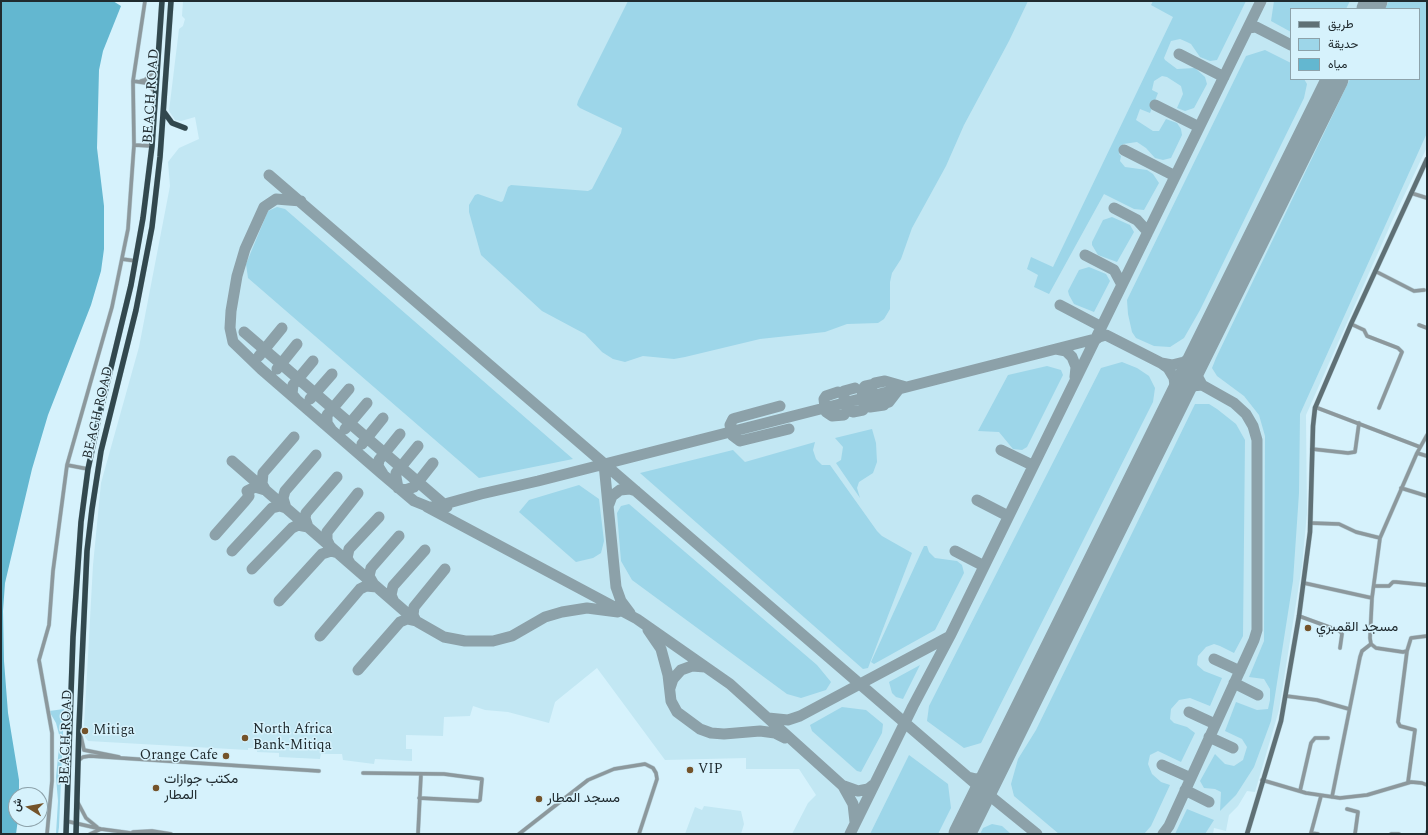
<!DOCTYPE html>
<meta charset="utf-8">
<style>
body{margin:0}
#map{position:relative;width:1428px;height:835px;overflow:hidden;background:#d6f2fc;font-family:Spectral,Vazirmatn,serif}
canvas{display:block}
.frame{position:absolute;inset:0;border:2px solid #202b2f;pointer-events:none}
.legend{position:absolute;left:1290px;top:8px;width:130px;height:72px;box-sizing:border-box;background:#d6f2fc;border:1px solid #8da2aa;margin:0;padding:5px 7px;list-style:none;font-size:12px;color:#202b2f}
.legend li{display:flex;align-items:center;gap:8px;height:20px}
.legend b{width:20px;border:1px solid #8da2aa}
.north{position:absolute;left:8px;top:787px;width:40px;height:40px;box-sizing:border-box;background:#d6f2fc;border:1px solid #8da2aa;border-radius:50%;rotate:281deg;font-size:11px;font-weight:700;line-height:16px;text-align:center;color:#202b2f}
.north::after{content:'';display:block;margin:auto;width:14px;height:18px;background:#74532a;clip-path:polygon(50% 0,100% 100%,50% 72%,0 100%)}
</style>
<div id="map">
<canvas width="1428" height="835"></canvas>
<div class="frame"></div>
<ul class="legend">
<li><b style="height:5px;background:#5f7075"></b>طريق</li>
<li><b style="height:11px;background:#9dd6e9"></b>حديقة</li>
<li><b style="height:11px;background:#63b7d0"></b>مياه</li>
</ul>
<div class="north">ش</div>
</div>
<script>
const c = document.querySelector('canvas').getContext('2d');
c.lineJoin = 'round';
function fillPath(path, color) {
  c.fillStyle = color;
  c.fill(path, 'evenodd');
}
function toPath(rows) {
  const path = new Path2D();
  for (const r of rows) {
    path.moveTo(r[0], r[1]);
    for (let i = 2; i < r.length; i += 2) path.lineTo(r[i], r[i + 1]);
  }
  return path;
}
function trace(path, color, width, dash) {
  c.strokeStyle = color;
  c.lineWidth = width;
  c.lineCap = dash ? 'butt' : 'round';
  c.setLineDash(dash || []);
  c.stroke(path);
}
function label(font, color, halo, rows, align = 'center') {
  c.font = font + ' Spectral,Vazirmatn,serif';
  c.lineWidth = 3;
  c.setLineDash([]);
  c.textBaseline = 'middle';
  c.strokeStyle = halo;
  c.fillStyle = color;
  for (const [text, x, y, turn = 0] of rows) {
    c.save();
    c.translate(x, y);
    c.rotate((+turn || 0) * Math.PI / 180);
    c.textAlign = isNaN(turn) ? turn : align;
    if (halo) c.strokeText(text, 0, 0);
    c.fillText(text, 0, 0);
    c.restore();
  }
}
fillPath(toPath([
 [183,1,1427,1,1427,147,1393,219,1306,415,1307,513,1302,566,1279,710,1255,792,1247,791,1238,806,1229,815,1226,831,1214,828,1213,834,792,834,808,803,816,795,799,769,746,769,746,758,665,760,597,668,555,702,549,723,508,712,485,710,473,706,470,716,444,717,443,736,406,735,406,749,412,749,412,761,375,759,374,764,343,760,342,754,321,754,320,759,279,757,279,753,257,752,257,748,248,748,248,750,88,741,85,737,84,726,86,692,93,565,101,483,139,347,170,186,168,162,179,148,199,139,195,117,181,121,175,120,169,111,179,29,183,26,185,19,182,16],
 [1291,9,1419,9,1419,79,1291,79],
 [704,806,741,811,744,824,741,834,685,834,695,807,702,810]
]), '#c2e7f3');
fillPath(toPath([
 [628,1,1028,1,1009,41,964,125,946,166,912,228,901,259,892,273,890,282,890,309,884,319,878,323,847,324,825,332,760,339,685,357,674,359,643,356,625,362,613,359,602,352,585,334,542,311,481,255,469,212,469,205,475,195,478,194,501,202,503,201,508,187,511,185,588,191,592,189,621,133,622,128,580,108,577,105,578,101],
 [1153,1,1246,1,1217,60,1210,61,1200,57,1191,44,1187,42,1180,39,1171,41,1164,58,1165,60,1177,69,1195,68,1205,77,1207,84,1194,108,1185,111,1177,108,1183,94,1181,86,1167,77,1162,76,1154,81,1152,90,1158,93,1150,113,1140,109,1136,120,1153,131,1159,131,1166,119,1177,123,1181,129,1182,135,1171,158,1163,160,1155,158,1146,148,1137,142,1123,144,1119,154,1121,156,1120,161,1125,167,1147,170,1153,174,1159,183,1144,210,1134,209,1104,194,1049,294,1034,287,1038,275,1027,269,1031,257,1053,267,1173,17,1151,5],
 [1274,1,1350,1,1346,9,1291,9,1291,32,1271,21],
 [1389,1,1427,1,1427,133,1300,414,1299,493,1293,581,1271,721,1254,767,1236,795,1220,811,1221,792,1215,789,1204,788,1200,781,1215,754,1225,764,1234,766,1243,760,1247,747,1242,739,1225,731,1236,702,1257,710,1268,709,1270,700,1270,689,1264,679,1249,677,1264,641,1265,436,1259,415,1244,396,1217,376,1212,368,1216,358,1350,79,1419,79,1419,9,1385,9],
 [1265,50,1291,63,1291,79,1304,79,1307,84,1304,98,1200,310,1184,338,1170,347,1154,346,1136,338,1132,332,1128,314,1127,300,1246,56],
 [277,207,285,209,573,459,479,478,248,278,246,264,268,211],
 [1112,217,1130,225,1134,232,1117,262,1098,255,1092,245,1092,242,1103,220],
 [1089,267,1106,274,1110,281,1094,312,1074,304,1069,295,1068,291,1079,270],
 [1122,362,1137,368,1149,376,1155,388,1153,402,981,743,964,748,927,721,929,706,1101,368],
 [1047,366,1061,370,1063,375,1027,447,1022,450,1013,449,999,432,978,431,1008,375],
 [1195,404,1209,404,1217,409,1236,424,1245,440,1243,636,1234,653,1220,646,1214,644,1206,647,1198,656,1197,665,1204,671,1222,678,1210,706,1190,698,1179,700,1171,709,1170,719,1174,723,1187,727,1195,733,1181,762,1158,751,1150,755,1148,764,1152,774,1161,782,1170,785,1151,826,1144,834,1059,834,1014,796,1011,784,1018,759,1036,730],
 [872,429,876,443,877,462,873,473,859,482,857,488,860,498,836,463,841,460,843,447,835,438],
 [815,442,813,450,816,459,822,465,830,465,877,531,882,536,912,553,868,668,863,669,640,473,733,450,745,462],
 [579,485,599,499,604,541,601,553,593,558,576,562,519,512,529,500],
 [629,504,817,665,831,682,826,690,801,698,787,694,632,580,621,561,617,513,621,506],
 [924,546,927,546,929,552,935,558,957,561,962,565,964,573,935,630,874,664,871,662],
 [920,665,903,699,896,697,892,693,889,682],
 [842,707,866,710,883,724,882,733,861,772,857,771,812,731,810,725],
 [64,709,59,827,58,834,56,834,58,801,56,777,60,738,56,723,49,711],
 [909,755,948,784,951,808,938,834,870,834],
 [1187,809,1214,820,1205,834,1175,834],
 [992,824,1002,826,1011,834,980,834,983,828]
]), '#9dd6e9');
fillPath(toPath([
 [1,1,113,1,121,6,103,51,99,70,97,148,104,206,104,249,101,271,91,305,48,415,32,469,5,583,3,611,4,661,8,713,19,780,19,795,16,795,16,819,18,819,16,834,1,834]
]), '#63b7d0');
trace(toPath([
 [1248,28,1256,27,1291,45],
 [1179,54,1224,77],
 [1328,79,1329,91],
 [1155,105,1199,127],
 [1124,150,1175,176],
 [269,175,984,791,1037,834],
 [301,201,276,199,264,207,245,249,237,276,231,311,230,328,233,342,261,369,381,473,414,501,429,507,434,507,481,494,538,481,1095,339],
 [1114,208,1137,220,1148,232],
 [1085,255,1114,270,1122,285],
 [1060,305,1100,326],
 [244,332,447,507],
 [1094,341,1099,337,1106,335,1161,363],
 [1056,349,1066,351,1072,357,1076,367,1075,377],
 [259,356,282,328],
 [277,369,297,344],
 [874,384,865,386,862,390,864,404,870,407,884,405],
 [855,388,844,391,844,403,849,411,853,412,863,410],
 [899,389,889,402,880,405,873,400,871,391,871,387,875,383,885,381,906,387],
 [838,392,826,396,824,399,825,408,826,412,832,416,844,415],
 [1180,393,1192,386,1202,385],
 [296,399,292,394,293,385,313,361],
 [310,399,332,374],
 [1177,399,1174,378,1168,368,1161,363,1172,365,1184,362,1196,355,1204,345],
 [780,406,736,418,733,419,730,425,732,435,740,441,789,429],
 [331,429,327,423,327,415,349,389],
 [345,429,367,403],
 [362,444,383,418],
 [1001,450,1032,465],
 [232,461,416,621,444,637,465,641,493,641,512,636,545,617,562,612,587,608,618,612],
 [604,464,616,587,621,601,630,613],
 [383,474,378,466,379,460,400,434],
 [414,487,405,490,398,488,396,477,396,473,418,446],
 [414,487,433,463],
 [265,489,262,484,263,473,294,437],
 [977,500,1008,516],
 [609,504,612,496,620,490,630,489,636,491],
 [427,507,637,619,730,684,843,786,853,804,855,822],
 [286,508,283,498,285,491,316,455],
 [215,535,245,501,249,496,247,491,255,487,265,490],
 [330,546,327,540,327,532,358,493],
 [232,551,272,508,280,506,286,508],
 [955,551,984,566],
 [350,563,347,558,349,549,379,517],
 [252,569,292,528,298,525,308,527,305,518,306,513,337,477],
 [373,583,369,576,371,568,399,536],
 [279,601,322,554,331,551,338,553],
 [394,602,391,595,393,586,425,550],
 [416,621,413,615,414,607,445,569],
 [648,630,661,649,668,675,671,701,677,712,700,729,711,733,724,734,760,731,775,733,785,738],
 [320,636,360,589,366,586,377,587],
 [1214,659,1240,671],
 [358,670,400,622,407,619,416,621],
 [1234,683,1258,695],
 [670,688,673,679,681,670,692,666,705,667],
 [1189,712,1215,724],
 [768,718,788,720,800,716,950,636],
 [1209,737,1233,748],
 [1162,765,1191,778],
 [968,777,976,779,982,778,994,770],
 [844,786,858,791,868,789,873,785],
 [1185,790,1209,802],
 [850,834,913,706,950,636,1261,1],
 [1163,834,1169,826,1254,640,1257,630,1257,440,1253,426,1246,414,1234,403,1202,385,1196,374,1194,363]
]), '#8ca1a9', 11);
trace(toPath([
 [1370,9,1374,1],
 [962,834,1335,79]
]), '#8ca1a9', 27);
const minor = toPath([
 [133,81,146,83,154,91],
 [141,81,145,80,156,69],
 [134,145,152,146],
 [1411,193,1427,198],
 [122,259,136,261],
 [1375,271,1414,291,1424,290],
 [1351,324,1364,330,1367,336,1398,348,1402,352,1379,408],
 [1419,325,1427,328],
 [1315,407,1420,447],
 [1427,435,1417,453,1380,538,1372,598,1370,638,1371,644,1376,648,1403,652,1407,651,1411,638,1427,636],
 [1312,449,1348,453,1355,452,1359,423],
 [1417,453,1427,456],
 [67,465,88,469],
 [1401,488,1427,496],
 [1310,523,1339,524,1356,532,1380,538],
 [1304,583,1372,598],
 [1374,586,1389,586,1393,582,1396,582,1427,585],
 [1299,616,1340,631,1342,634,1340,648],
 [1407,651,1398,722,1400,726,1415,730,1408,782],
 [1286,696,1317,700,1349,709],
 [81,737,84,750,119,757],
 [78,761,83,757,90,756,319,771],
 [363,773,444,774,482,779,480,800,478,801,419,798],
 [1262,780,1306,793,1340,798,1367,795,1411,782,1422,783,1427,785],
 [1300,791,1311,743,1315,738,1328,738],
 [1332,797,1360,657,1362,651,1371,644],
 [77,801,86,818,97,827],
 [1347,809,1358,812,1355,834],
 [66,821,101,829,138,834],
 [133,832,152,831,171,834],
 [47,834,52,781,52,733,39,660,49,625,53,571,67,465,112,307,128,229,134,145,133,81,145,1],
 [90,834,101,829],
 [418,834,421,774],
 [519,834,588,780,614,769,645,764,653,768,656,773,657,779,639,834],
 [1318,834,1311,833,1321,796],
 [1391,834,1399,834],
 [1427,834,1427,832]
]);
const secondary = toPath([
 [1247,834,1281,721,1299,616,1310,532,1313,426,1315,408,1351,324,1427,159]
]);
const trunk = toPath([
 [164,112,172,123,185,128],
 [66,834,73,637,81,522,88,469,100,413,131,285,143,218,152,146,162,1],
 [76,834,79,726,87,551,92,509,101,451,136,310,152,227,160,157,171,1]
]);
trace(minor, '#b5ced7', 4.5);
trace(secondary, '#b5ced7', 5.5);
trace(trunk, '#b5ced7', 6);
trace(minor, '#8c989c', 3.5);
trace(secondary, '#5f7075', 4.5);
trace(trunk, '#32484e', 5.5);
for (const [x, y, r, color] of [
 [1308,628,4,"#74532a"],
 [85,731,4,"#74532a"],
 [245,738,4,"#74532a"],
 [226,756,4,"#74532a"],
 [690,770,4,"#74532a"],
 [156,788,4,"#74532a"],
 [539,799,4,"#74532a"]
]) {
  const dot = new Path2D();
  dot.arc(x, y, r, 0, 2 * Math.PI);
  c.fillStyle = color;
  c.fill(dot);
  trace(dot, '#d6f2fc', 1.5);
}
label('14px', '#202b2f', '#d6f2fc', [
 ["BEACH ROAD",152,96,-86],
 ["BEACH ROAD",99,413,-77],
 ["BEACH ROAD",67,737,-88]
]);
label('14px', '#202b2f', '#d6f2fc', [
 ["مسجد القمبري",1316,628],
 ["North Africa",253,730],
 ["Bank-Mitiqa",253,746],
 ["Mitiga",93,731],
 ["Orange Cafe",218,756,"right"],
 ["VIP",698,770],
 ["مكتب جوازات",164,780],
 ["المطار",164,796],
 ["مسجد المطار",547,799]
], 'left');
</script>
